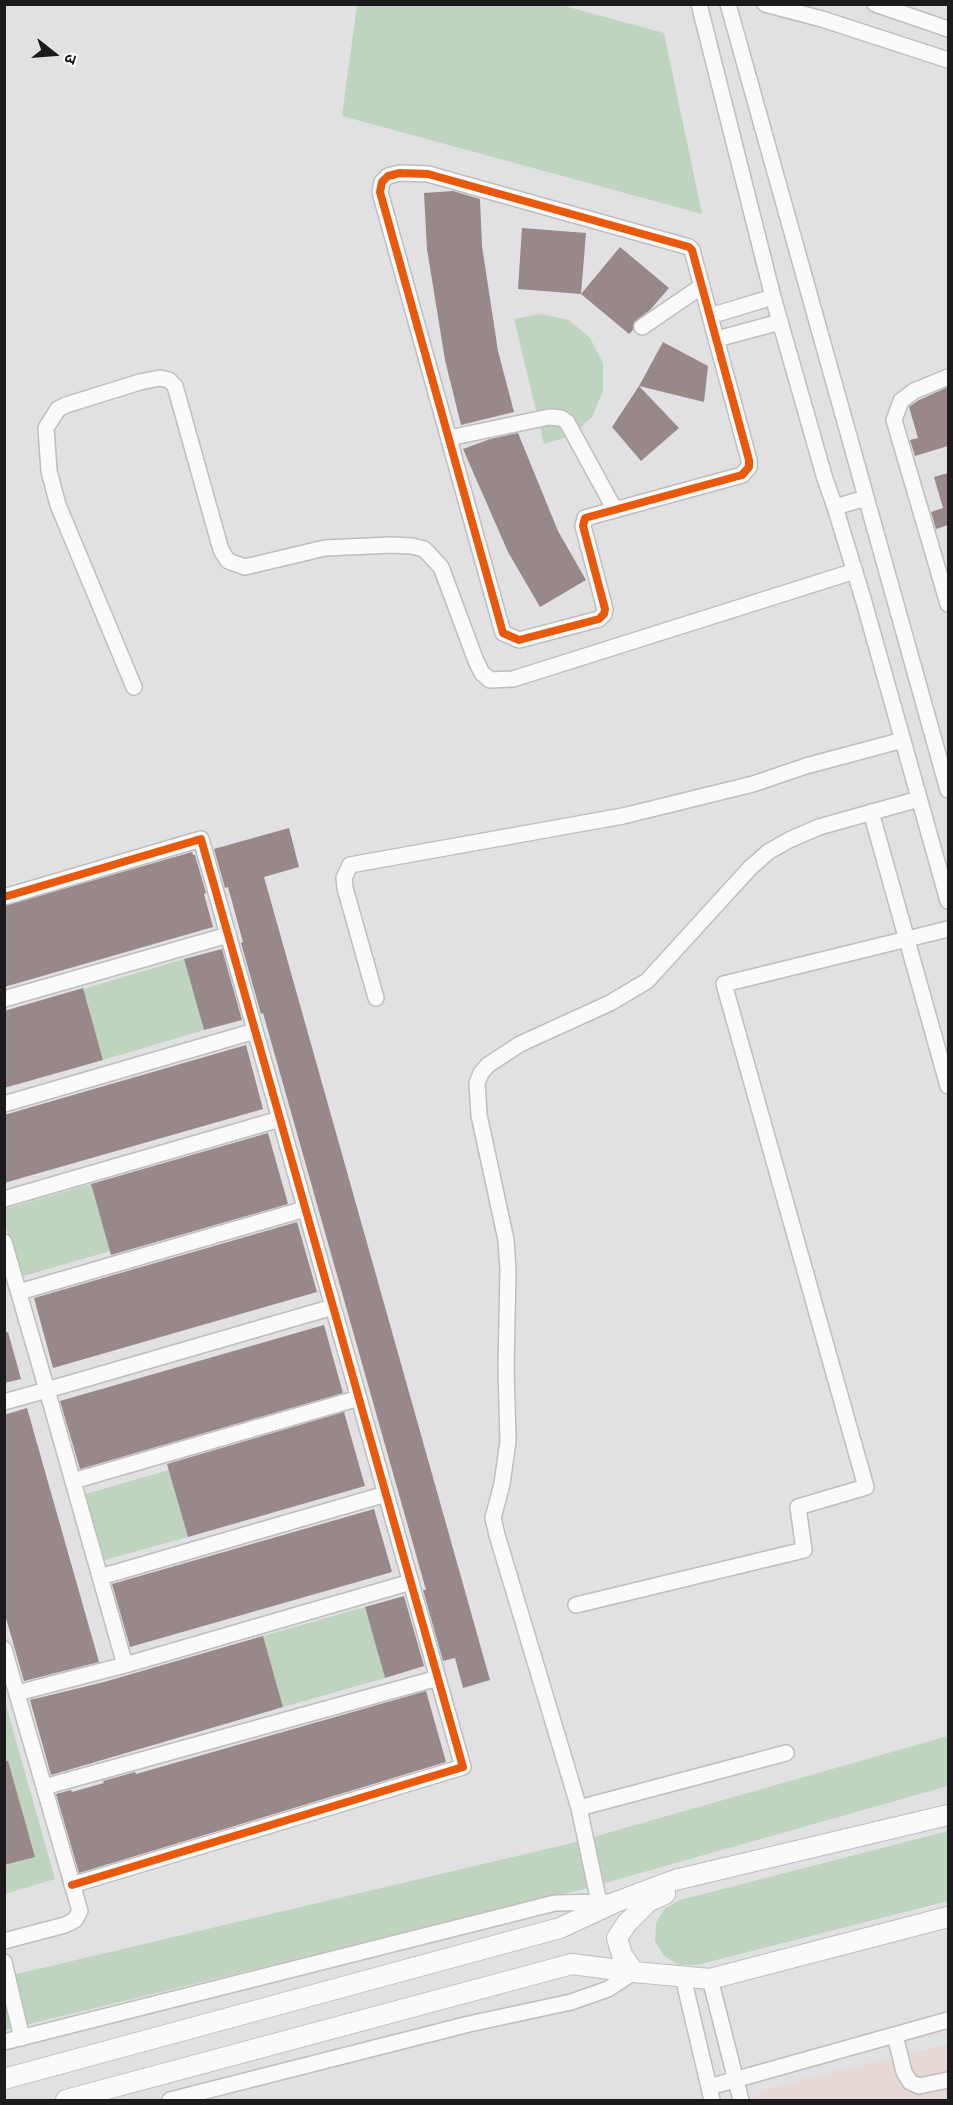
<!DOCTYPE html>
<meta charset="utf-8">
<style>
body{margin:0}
#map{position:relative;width:953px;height:2105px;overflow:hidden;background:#e1e1e4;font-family:Commissioner,"Noto Sans Devanagari",sans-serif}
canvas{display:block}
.frame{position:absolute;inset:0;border:6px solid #1b1b1d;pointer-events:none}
.north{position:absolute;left:24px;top:24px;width:60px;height:60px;-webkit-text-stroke:4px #fff;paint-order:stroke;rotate:107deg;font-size:16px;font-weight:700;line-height:24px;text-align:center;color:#1b1b1d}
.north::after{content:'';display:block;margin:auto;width:21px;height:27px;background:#1b1b1d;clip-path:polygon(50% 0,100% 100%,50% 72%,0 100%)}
</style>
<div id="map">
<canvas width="953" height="2105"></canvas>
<div class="frame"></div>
<div class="north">उ</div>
</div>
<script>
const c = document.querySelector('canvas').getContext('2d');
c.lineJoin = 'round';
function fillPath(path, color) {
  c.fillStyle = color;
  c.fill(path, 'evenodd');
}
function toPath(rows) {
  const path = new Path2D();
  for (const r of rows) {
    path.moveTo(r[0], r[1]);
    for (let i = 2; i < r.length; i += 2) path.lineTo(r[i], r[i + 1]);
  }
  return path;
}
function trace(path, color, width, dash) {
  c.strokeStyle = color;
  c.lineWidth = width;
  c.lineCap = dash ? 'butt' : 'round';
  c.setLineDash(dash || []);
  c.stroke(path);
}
fillPath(toPath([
 [948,2044,948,2100,762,2100,759,2092,799,2080]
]), '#e6d8d5');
fillPath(toPath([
 [357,5,561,5,664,33,702,214,342,116],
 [541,314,569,320,590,338,603,363,603,391,592,417,571,436,544,444,514,319],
 [184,959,204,1030,103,1060,83,989],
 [91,1184,110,1251,20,1277,5,1223,4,1209],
 [169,1470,188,1537,101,1561,82,1495],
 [365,1607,385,1678,283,1707,263,1636],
 [4,1698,55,1879,5,1894,4,1894],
 [948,1736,948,1786,584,1889,5,2030,4,1977,572,1843],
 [948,1831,948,1901,697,1965,679,1965,664,1956,655,1941,656,1923,665,1908,680,1900]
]), '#bfd4be');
fillPath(toPath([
 [453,191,480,199,482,246,498,351,514,412,461,425,445,360,427,249,424,193],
 [522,228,586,233,581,294,518,289],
 [620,247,669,288,650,310,634,322,633,330,629,334,581,294],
 [663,342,708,366,704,402,639,386],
 [639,386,679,428,641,461,612,427],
 [948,387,948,446,915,456,910,440,918,438,909,407,919,400],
 [518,433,558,531,586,580,540,607,508,552,463,449,490,439],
 [948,473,948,525,936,529,931,512,943,508,934,477],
 [289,828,299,867,264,877,490,1680,463,1688,455,1658,443,1661,423,1590,426,1590,263,1013,261,1014,241,943,243,942,228,887,225,888,214,849],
 [192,852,193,855,195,855,206,893,204,894,213,927,4,987,4,906],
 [222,949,242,1020,204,1030,184,959],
 [83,988,103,1060,4,1088,4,1011],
 [246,1045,263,1109,4,1183,4,1115],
 [268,1133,288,1204,111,1255,91,1184],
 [297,1222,317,1292,53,1368,34,1298],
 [324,1325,343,1393,80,1469,60,1401],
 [8,1332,21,1379,4,1383,4,1333],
 [27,1408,99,1662,24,1681,4,1611,4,1415],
 [344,1412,365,1486,188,1537,167,1464],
 [374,1509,392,1572,130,1647,112,1584],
 [404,1596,424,1666,385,1678,365,1607],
 [263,1636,283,1707,51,1775,30,1700,104,1682],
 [426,1691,446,1762,79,1873,56,1794,71,1790,72,1792,104,1783,103,1781,135,1772,136,1774],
 [4,1761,8,1761,35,1857,4,1865]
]), '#988889');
const minor = toPath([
 [699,4,773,297,825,479,835,507,864,602,948,901],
 [728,4,948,790],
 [765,4,822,19,948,60],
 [875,4,948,29],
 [400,173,428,174,689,247,692,250,749,460,749,467,742,475,585,518,583,526,605,609,604,614,599,619,519,640,503,633,380,192,382,182,388,176,400,173],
 [710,316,773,297],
 [642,327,702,286],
 [717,339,780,322],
 [948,377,914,391,901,401,894,420,948,604],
 [449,438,549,417,561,418,567,422,615,510],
 [835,507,866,498],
 [134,687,58,505,49,471,46,428,58,409,66,405,140,382,160,378,169,380,175,386,221,550,228,561,245,567,325,548,391,545,412,546,424,549,441,567,476,661,482,673,490,680,513,679,855,571],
 [871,812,948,1086],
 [4,897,201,839,463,1767,72,1885],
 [376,998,345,888,344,878,350,865,623,816,753,784,806,766,903,740],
 [4,999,228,935],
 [4,1104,255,1031],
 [4,1199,280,1119],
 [4,1242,47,1390,4,1402],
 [19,1292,305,1209],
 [73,1481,359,1398],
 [100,1577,386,1494],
 [576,1605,804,1550,798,1507,866,1487,724,984,948,929],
 [4,1649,80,1911,75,1920,65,1925,4,1941],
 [125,1665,411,1582],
 [17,1693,125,1665,47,1390,333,1307],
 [44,1787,438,1678],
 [579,1808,786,1753],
 [599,1902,579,1808,497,1535,493,1518,502,1484,508,1441,506,1368,508,1270,506,1240,479,1115,477,1083,481,1073,488,1065,520,1044,610,1003,647,981,750,868,768,852,789,840,819,827,919,799],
 [4,1962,22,2038],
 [683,1977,712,2100],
 [710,1979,741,2100],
 [895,2035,904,2072,910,2082,919,2086,948,2080],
 [4,2042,555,1903,608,1902],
 [709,2087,948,2020],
 [170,2100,469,2024,571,2002,608,1989,634,1972]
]);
const major = toPath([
 [634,1972,622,1955,617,1938,627,1923,649,1901,665,1894],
 [4,2079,560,1928,616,1902,675,1880,948,1815],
 [66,2100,572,1964,634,1972,710,1979,948,1917]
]);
trace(minor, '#bebebf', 18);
trace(major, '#bebebf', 22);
trace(minor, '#fafafb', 15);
trace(major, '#fafafb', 20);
trace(toPath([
 [400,173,428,174,689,247,692,250,749,460,749,467,742,475,585,518,583,526,605,609,604,614,599,619,519,640,503,633,380,192,382,182,388,176,400,173],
 [4,897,201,839,463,1767,72,1885]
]), '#e8590c', 8);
</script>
